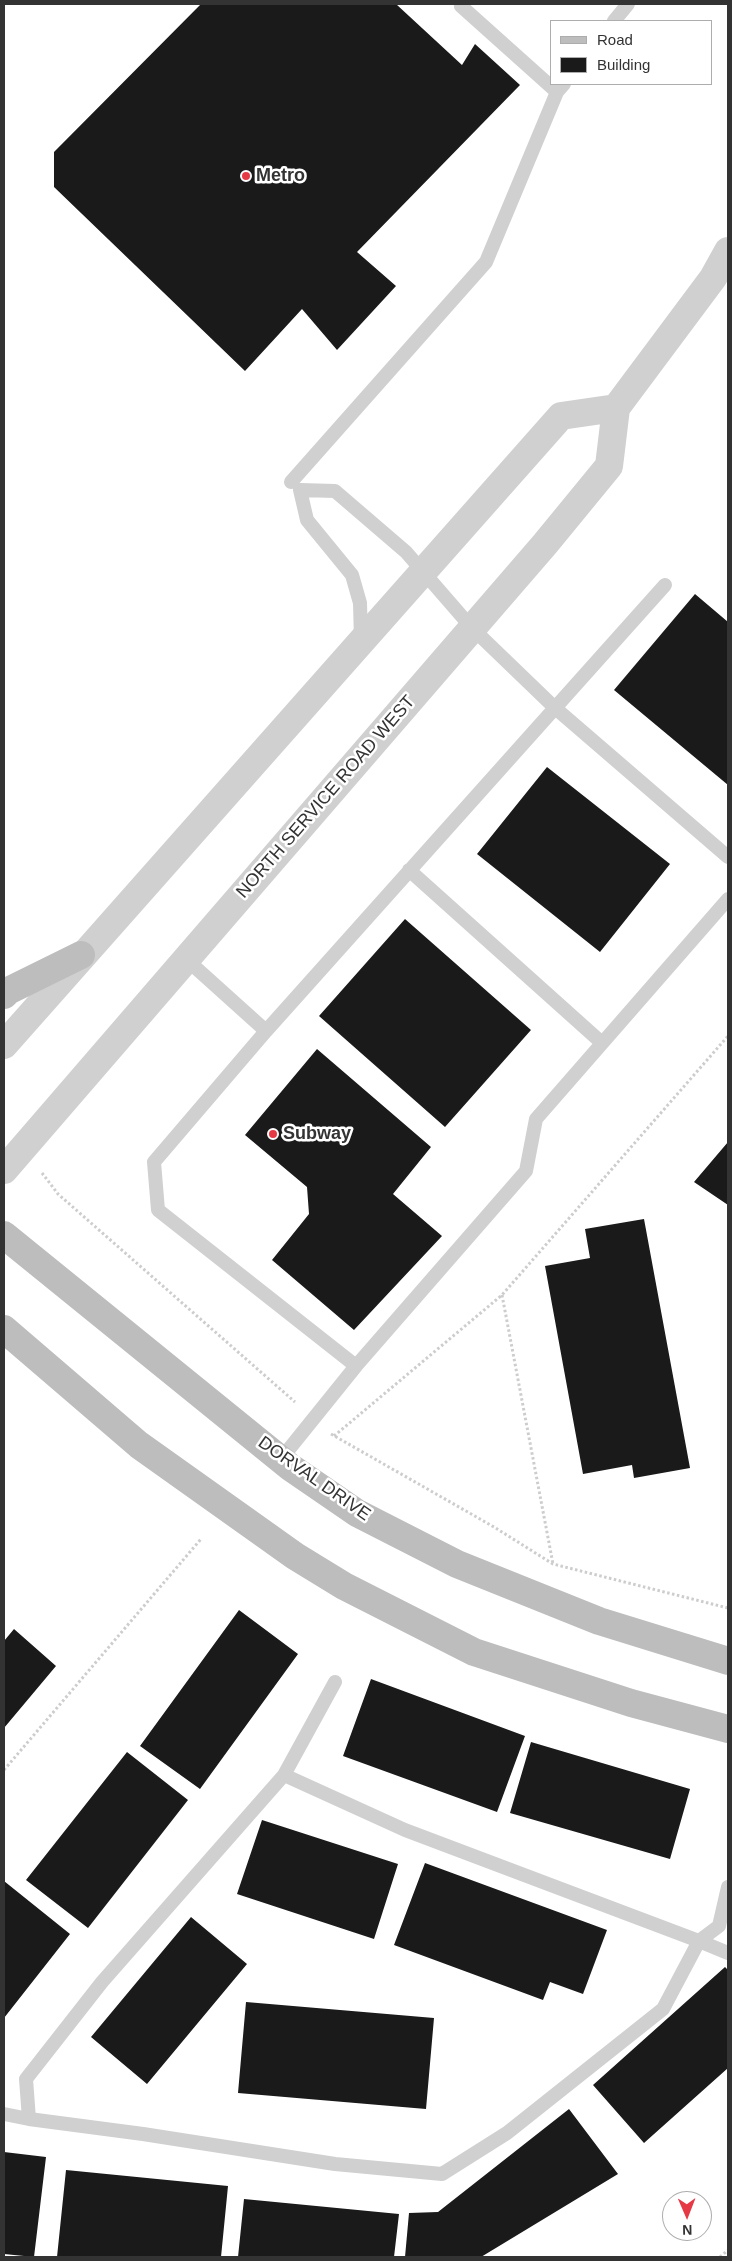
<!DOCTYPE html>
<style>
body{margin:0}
#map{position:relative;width:732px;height:2261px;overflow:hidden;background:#fff;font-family:Helvetica,sans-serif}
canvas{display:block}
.frame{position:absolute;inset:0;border:5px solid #333;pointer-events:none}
.legend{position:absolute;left:550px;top:20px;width:162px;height:65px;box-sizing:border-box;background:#fff;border:1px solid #adadad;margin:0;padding:6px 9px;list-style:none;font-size:15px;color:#333}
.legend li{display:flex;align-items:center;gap:10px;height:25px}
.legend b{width:25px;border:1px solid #adadad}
.north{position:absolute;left:662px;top:2191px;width:50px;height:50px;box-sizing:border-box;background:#fff;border:1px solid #adadad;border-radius:50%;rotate:179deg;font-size:14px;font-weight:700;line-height:20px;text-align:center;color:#333}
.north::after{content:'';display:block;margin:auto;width:18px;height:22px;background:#e63946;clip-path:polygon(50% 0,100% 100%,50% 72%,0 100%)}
</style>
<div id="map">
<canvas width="732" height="2261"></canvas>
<div class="frame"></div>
<ul class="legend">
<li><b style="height:6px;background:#bdbdbd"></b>Road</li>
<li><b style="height:14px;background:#1a1a1a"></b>Building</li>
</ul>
<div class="north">N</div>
</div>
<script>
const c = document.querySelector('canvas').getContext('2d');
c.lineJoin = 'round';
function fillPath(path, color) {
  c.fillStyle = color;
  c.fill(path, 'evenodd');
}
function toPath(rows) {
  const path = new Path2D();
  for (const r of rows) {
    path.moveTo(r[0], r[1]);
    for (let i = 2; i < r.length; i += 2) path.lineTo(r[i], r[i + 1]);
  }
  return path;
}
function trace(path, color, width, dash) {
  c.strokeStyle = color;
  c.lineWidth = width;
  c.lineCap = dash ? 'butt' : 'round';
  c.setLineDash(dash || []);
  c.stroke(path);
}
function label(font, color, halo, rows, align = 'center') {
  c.font = font + ' Helvetica,sans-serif';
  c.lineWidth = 5;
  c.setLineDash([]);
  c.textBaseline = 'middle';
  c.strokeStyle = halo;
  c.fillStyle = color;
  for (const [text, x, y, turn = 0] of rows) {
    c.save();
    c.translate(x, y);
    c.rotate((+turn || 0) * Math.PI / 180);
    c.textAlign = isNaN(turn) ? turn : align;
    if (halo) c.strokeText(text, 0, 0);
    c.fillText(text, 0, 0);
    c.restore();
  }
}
fillPath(toPath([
 [201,4,396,4,462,65,475,44,520,85,357,252,396,286,337,350,302,309,245,371,54,187,54,152],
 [695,594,728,622,728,785,614,690],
 [547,767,670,864,600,952,477,854],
 [405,919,531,1030,445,1127,319,1016],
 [317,1049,431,1147,393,1194,442,1236,354,1330,272,1260,309,1214,307,1187,245,1135],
 [728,1142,728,1205,694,1182],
 [644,1219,690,1468,634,1478,632,1465,583,1474,545,1266,590,1258,585,1229],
 [239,1610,298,1654,200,1789,140,1746],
 [14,1629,56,1666,4,1728,4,1641],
 [371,1679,525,1736,497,1812,343,1756],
 [531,1742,690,1789,670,1859,510,1813],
 [127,1752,188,1800,88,1928,26,1880],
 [262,1820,398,1864,374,1939,237,1894],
 [425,1863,607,1930,583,1994,550,1982,543,2000,394,1945],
 [4,1881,70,1934,4,2018],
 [191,1917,247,1964,147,2084,91,2037],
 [725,1967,728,1970,728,2068,644,2143,593,2085],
 [246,2002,434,2018,426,2109,238,2093],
 [569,2109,618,2174,481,2257,405,2257,409,2213,438,2212],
 [4,2152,46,2157,34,2257,4,2254],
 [66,2170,228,2186,221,2257,57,2257],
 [244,2199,399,2214,394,2257,238,2257]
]), '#1a1a1a');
trace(toPath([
 [42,1173,58,1194,295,1402],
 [502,1295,553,1564],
 [331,1434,494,1527,553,1564,728,1608],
 [334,1436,502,1295,728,1036],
 [4,1770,201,1539],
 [720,2257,728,2250]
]), '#cdcdcd', 3, [2.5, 2.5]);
trace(toPath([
 [462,4,461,6,557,92,564,84],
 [614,21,628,4],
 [291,482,486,262,557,92],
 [361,640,360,603,352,575,307,520,300,490,335,491,406,552,472,628,554,707,728,857],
 [409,870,602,1043],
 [186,959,266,1031],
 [356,1366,526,1171,536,1119,728,899],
 [281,1459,356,1366,158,1210,154,1162,266,1031,665,585],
 [284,1775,335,1682],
 [728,1887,719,1926,699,1941,663,2009,507,2133,442,2174,335,2164,143,2134,29,2119,26,2079,102,1982,284,1775,405,1830,699,1941,728,1953],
 [4,2114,29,2119]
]), '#d0d0d0', 14);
trace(toPath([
 [4,1045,561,416,616,408],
 [4,1170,545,544,609,466,616,408,713,278,728,251]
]), '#d0d0d0', 28);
trace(toPath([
 [4,995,8,991,81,955],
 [4,1235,290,1467,357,1513,457,1564,599,1621,728,1661],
 [4,1329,139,1445,295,1556,344,1586,474,1652,631,1703,728,1729]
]), '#bdbdbd', 28);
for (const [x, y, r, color] of [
 [246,176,5,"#e63946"],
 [273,1134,5,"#e63946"]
]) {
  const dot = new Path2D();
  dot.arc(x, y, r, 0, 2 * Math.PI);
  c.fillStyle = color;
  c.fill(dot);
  trace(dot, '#fff', 2);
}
label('bold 18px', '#333', '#fff', [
 ["Metro",256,176],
 ["Subway",283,1134]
], 'left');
label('18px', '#333', '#fff', [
 ["NORTH SERVICE ROAD WEST",326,797,-49],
 ["DORVAL DRIVE",314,1479,35]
]);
</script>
